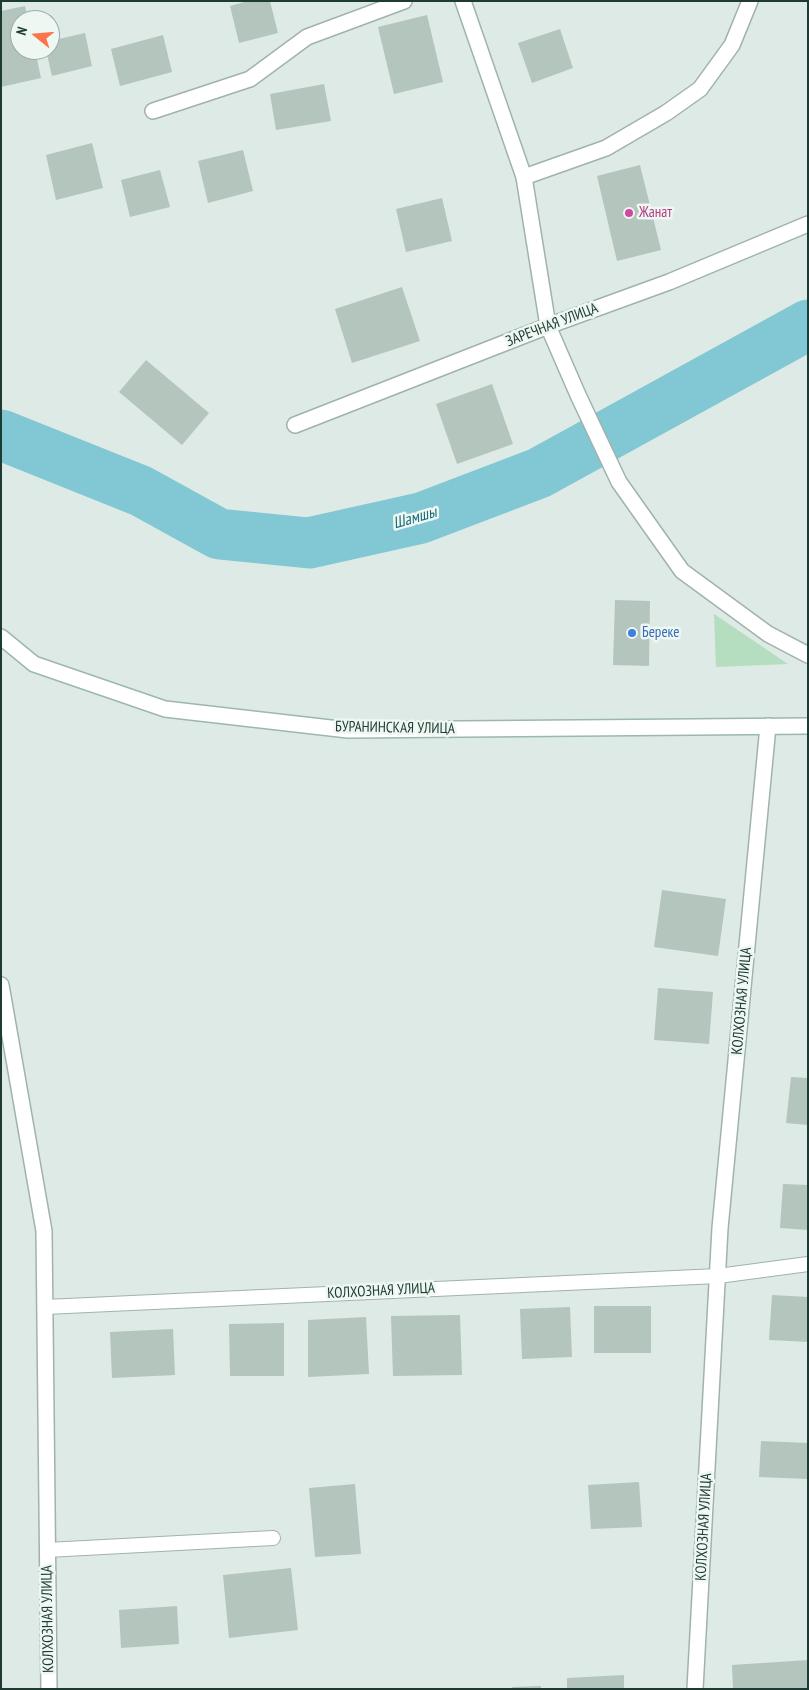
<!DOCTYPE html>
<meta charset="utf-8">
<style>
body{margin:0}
#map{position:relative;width:809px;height:1690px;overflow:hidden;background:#deeae5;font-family:"PT Sans Narrow",sans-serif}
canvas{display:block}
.frame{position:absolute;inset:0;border:2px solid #1e3b33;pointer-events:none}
.north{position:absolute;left:10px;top:10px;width:50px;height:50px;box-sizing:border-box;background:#eef7f2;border:1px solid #9baca6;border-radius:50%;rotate:287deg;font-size:14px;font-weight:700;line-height:20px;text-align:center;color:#1e3b33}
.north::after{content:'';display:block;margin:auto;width:18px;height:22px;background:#fa744c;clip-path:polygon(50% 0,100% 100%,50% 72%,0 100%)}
</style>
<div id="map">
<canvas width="809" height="1690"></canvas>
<div class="frame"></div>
<div class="north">N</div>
</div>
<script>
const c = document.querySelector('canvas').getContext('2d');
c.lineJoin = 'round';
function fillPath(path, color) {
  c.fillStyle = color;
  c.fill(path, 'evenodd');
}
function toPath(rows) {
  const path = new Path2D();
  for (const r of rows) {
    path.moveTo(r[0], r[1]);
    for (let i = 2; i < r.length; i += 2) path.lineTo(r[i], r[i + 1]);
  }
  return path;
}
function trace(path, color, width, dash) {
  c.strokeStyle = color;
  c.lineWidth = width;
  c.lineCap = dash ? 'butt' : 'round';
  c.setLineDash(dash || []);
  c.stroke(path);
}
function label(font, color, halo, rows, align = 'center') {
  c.font = font + ' "PT Sans Narrow",sans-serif';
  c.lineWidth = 5;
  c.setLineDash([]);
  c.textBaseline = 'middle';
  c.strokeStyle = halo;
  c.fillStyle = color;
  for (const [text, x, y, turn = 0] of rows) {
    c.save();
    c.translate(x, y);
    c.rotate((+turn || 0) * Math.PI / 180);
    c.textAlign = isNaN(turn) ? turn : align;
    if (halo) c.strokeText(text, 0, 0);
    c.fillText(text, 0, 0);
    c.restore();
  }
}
fillPath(toPath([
 [714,614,788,664,716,667]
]), '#b5ddbf');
trace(toPath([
 [1,435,141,491,219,534,309,543,421,518,539,473,808,325]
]), '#81c8d4', 51);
fillPath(toPath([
 [248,1,270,1,278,33,239,43,230,6],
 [25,6,28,20,20,20,20,50,35,50,41,78,1,87,1,11],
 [427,15,443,82,394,94,378,27],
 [560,29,573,68,532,83,518,43],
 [85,33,92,66,52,76,46,50,50,50,50,41],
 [163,35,172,72,120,86,111,49],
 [324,84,331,121,276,130,270,94],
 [92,143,103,188,56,200,46,155],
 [243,150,253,191,208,203,198,161],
 [640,165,661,250,617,261,597,176],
 [160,170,170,207,130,217,121,180],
 [442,198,452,241,406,252,396,209],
 [402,287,420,341,352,363,335,309],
 [146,360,209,413,182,445,119,392],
 [492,384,513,444,457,464,436,404],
 [615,600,650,601,649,666,613,665],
 [662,890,726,899,718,956,654,947],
 [658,988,713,992,709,1044,654,1040],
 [791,1077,808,1078,808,1125,786,1123],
 [783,1184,808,1185,808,1230,780,1228],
 [772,1295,808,1297,808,1342,769,1340],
 [594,1306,651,1306,651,1353,594,1353],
 [570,1307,572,1357,522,1359,520,1309],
 [460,1315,462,1375,393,1376,391,1316],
 [366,1317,369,1374,308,1377,308,1320],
 [284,1323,284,1376,230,1376,229,1324],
 [173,1329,175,1375,112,1378,110,1332],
 [761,1441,808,1443,808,1479,759,1477],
 [639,1482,642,1527,591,1529,588,1485],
 [355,1484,361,1554,315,1557,309,1488],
 [291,1568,298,1630,229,1638,223,1575],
 [177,1606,179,1644,121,1648,119,1610],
 [808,1660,808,1689,733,1689,732,1665],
 [624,1675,624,1689,567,1689,567,1678],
 [541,1686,541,1689,512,1689,512,1687]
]), '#b3c5bd');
const service = toPath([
 [45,1307,718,1276,808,1264],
 [47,1550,273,1538]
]);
const minor = toPath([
 [153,111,250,79,307,37,404,1],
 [524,177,606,148,666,113,700,89,732,45,750,1],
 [295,425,548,326,669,282,808,224],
 [1,985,44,1231,49,1689],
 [695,1689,720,1228,768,726]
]);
const tertiary = toPath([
 [463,1,524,177,548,326,578,395,619,482,682,571,768,634,808,655]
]);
const secondary = toPath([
 [1,637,34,664,165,709,348,730,808,726]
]);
trace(service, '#a1b2ac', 16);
trace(minor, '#a1b2ac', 18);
trace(tertiary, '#a1b2ac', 18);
trace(secondary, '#9cb7ad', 18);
trace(service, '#fff', 14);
trace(minor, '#fff', 15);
trace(tertiary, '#fff', 15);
trace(secondary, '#fff', 15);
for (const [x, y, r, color] of [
 [629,213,5,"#d1479c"],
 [632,633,5,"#3f7fe0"]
]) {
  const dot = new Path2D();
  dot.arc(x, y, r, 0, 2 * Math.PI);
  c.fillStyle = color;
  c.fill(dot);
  trace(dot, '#eef7f2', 2);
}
label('15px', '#b23c85', '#eef7f2', [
 ["Жанат",639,213]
], 'left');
label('15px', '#1e3b33', '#eef7f2', [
 ["ЗАРЕЧНАЯ УЛИЦА",552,325,-21],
 ["БУРАНИНСКАЯ УЛИЦА",395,728,1],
 ["КОЛХОЗНАЯ УЛИЦА",742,1001,-85],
 ["КОЛХОЗНАЯ УЛИЦА",381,1291,-3],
 ["КОЛХОЗНАЯ УЛИЦА",704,1527,-87],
 ["КОЛХОЗНАЯ УЛИЦА",48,1619,-91]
]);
label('15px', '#366cbe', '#eef7f2', [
 ["Береке",642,633]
], 'left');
label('italic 16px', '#166a79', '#eef7f2', [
 ["Шамшы",415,518,-16]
]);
</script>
